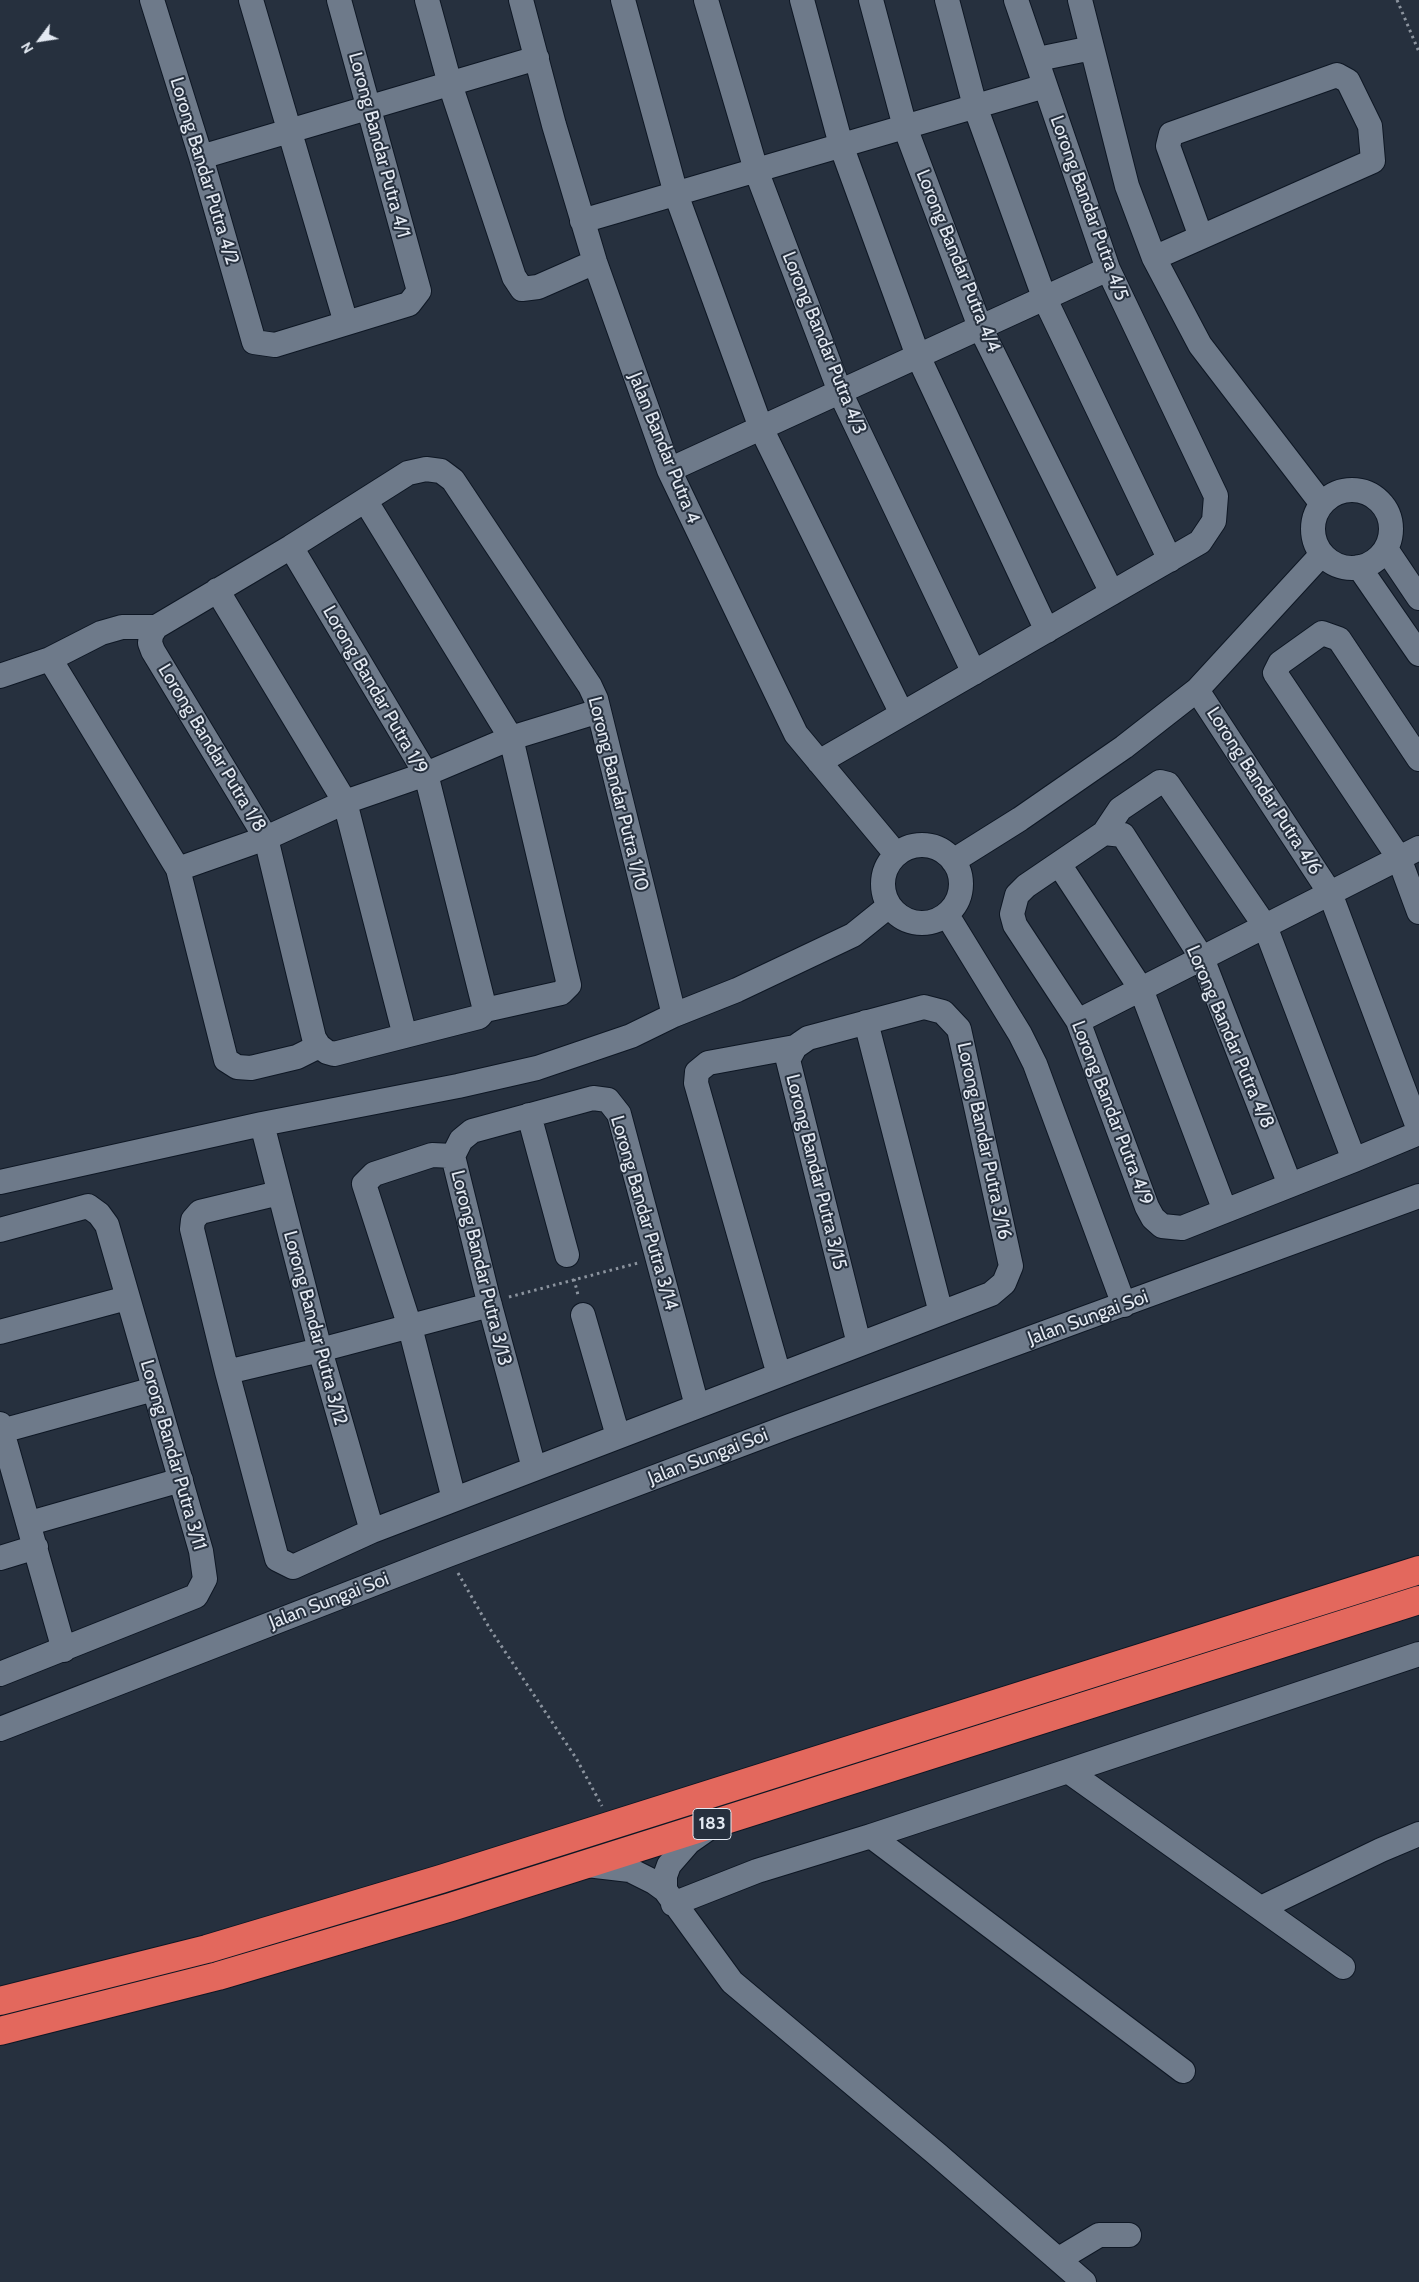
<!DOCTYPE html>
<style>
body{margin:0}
#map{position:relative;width:1419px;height:2282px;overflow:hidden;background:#26303e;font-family:Cabin,sans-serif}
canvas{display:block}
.north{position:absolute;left:15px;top:15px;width:50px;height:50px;-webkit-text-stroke:4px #26303e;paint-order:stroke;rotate:239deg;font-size:14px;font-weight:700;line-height:20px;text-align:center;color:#e3e9f2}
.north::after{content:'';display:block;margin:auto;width:18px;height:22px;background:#e3e9f2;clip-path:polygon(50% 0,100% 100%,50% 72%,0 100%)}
</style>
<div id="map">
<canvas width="1419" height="2282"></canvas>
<div class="north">N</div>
</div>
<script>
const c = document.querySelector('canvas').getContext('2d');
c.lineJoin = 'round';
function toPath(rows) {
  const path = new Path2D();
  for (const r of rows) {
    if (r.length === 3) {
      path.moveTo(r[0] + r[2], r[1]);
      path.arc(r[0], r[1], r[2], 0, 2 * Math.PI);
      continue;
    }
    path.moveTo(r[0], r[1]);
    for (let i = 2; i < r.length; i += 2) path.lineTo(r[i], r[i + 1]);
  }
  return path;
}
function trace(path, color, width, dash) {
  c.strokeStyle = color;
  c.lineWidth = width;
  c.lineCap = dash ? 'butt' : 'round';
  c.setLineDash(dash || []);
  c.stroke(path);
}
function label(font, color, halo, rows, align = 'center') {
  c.font = font + ' Cabin,sans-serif';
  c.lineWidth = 4;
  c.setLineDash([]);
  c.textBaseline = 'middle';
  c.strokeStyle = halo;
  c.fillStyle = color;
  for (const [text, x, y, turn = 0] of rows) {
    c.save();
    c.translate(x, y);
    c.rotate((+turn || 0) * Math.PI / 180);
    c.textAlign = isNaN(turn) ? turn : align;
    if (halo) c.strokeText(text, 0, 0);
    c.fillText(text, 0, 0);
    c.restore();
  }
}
const minor = toPath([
 [152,0,201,157,254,342,275,345,409,304,419,291,339,0],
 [251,0,346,323],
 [427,0,450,84,514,277,522,289,538,287,595,262],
 [521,0,554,125,595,262,669,470,796,734,896,854],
 [623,0,676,194,761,428,902,714],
 [706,0,756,170,840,392,974,673],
 [802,0,841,145,918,356,1047,631],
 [871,0,905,127,980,327,1112,593],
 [947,0,975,106,1044,297,1170,560],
 [1080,0,1127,186,1154,258,1200,345,1322,504],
 [1038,59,1092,48],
 [201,157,537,58],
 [582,221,1045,86],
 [1154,258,1373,161,1370,126,1348,81,1337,75,1171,134,1168,146,1201,237],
 [669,470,1108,269],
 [1352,529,39],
 [365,500,511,738,569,985,561,993,485,1010],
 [1386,549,1419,598],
 [1359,567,1419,654],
 [217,590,345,802,405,1036],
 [156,627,151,635,150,643,153,651,266,838,314,1038,319,1046,327,1052,334,1054,479,1017,485,1010,426,774,291,547],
 [0,676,50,659],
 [1197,690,1330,893,1419,1130],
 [1419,759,1339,639,1322,633,1280,663,1275,673,1399,858,1419,912],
 [819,762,1200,542,1214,521,1216,496,1108,269,1016,0],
 [1104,833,1123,835,1202,958,1290,1185],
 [922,884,39],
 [953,861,1020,819,1124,747,1197,690,1322,554],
 [1059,864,1141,989,1225,1211],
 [178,869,266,838,345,802,426,774,511,738,599,711],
 [947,915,1020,1034,1035,1064,1124,1305],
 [1078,1021,1419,848],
 [866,1022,941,1313],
 [319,1046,297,1057,251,1068,237,1067,226,1060,178,869,50,659,101,633,122,627,156,627,291,547,408,473,426,469,441,471,453,480,590,686,596,699,674,1015],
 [529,1115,567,1255],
 [262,1124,320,1350,372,1531],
 [453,1156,432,1155,374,1174,364,1184,410,1327,454,1499],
 [1354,1160,1265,926,1168,784,1160,782,1120,809,1104,833,1026,886,1017,895,1012,914,1015,925,1078,1021,1147,1207,1153,1218,1162,1226,1182,1228,1354,1160,1419,1133],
 [0,1182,262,1124,458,1086,537,1068,631,1036,674,1015,737,990,853,935,889,906],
 [279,1193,200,1212,193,1220,192,1229,227,1372,277,1559,293,1567,372,1531,991,1294,1004,1283,1011,1266,959,1029,943,1012,924,1007,808,1038,795,1047,788,1060,859,1344],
 [0,1230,88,1206,99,1214,107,1225,201,1551,205,1579,196,1596,0,1674],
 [583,1315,618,1436],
 [0,1332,127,1298],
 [227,1372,320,1350,490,1305],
 [779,1375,696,1083,697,1072,708,1063,795,1047],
 [0,1424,64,1650],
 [2,1431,154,1389],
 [534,1468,489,1302,453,1156,461,1140,472,1131,593,1098,608,1100,619,1114,697,1406],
 [30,1523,181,1480],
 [0,1558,36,1547],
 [0,1729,448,1555,790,1426,1419,1196],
 [1068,1771,1419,1654],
 [871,1836,1068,1771,1343,1967],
 [587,1865,630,1870,654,1882,665,1890,732,1982,938,2155,1084,2282],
 [665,1890,665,1876,669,1865,689,1842,709,1828],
 [673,1904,757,1871,871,1836,1183,2071],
 [1261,1908,1381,1850,1419,1834],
 [1059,2259,1099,2235,1129,2235]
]);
const highway = toPath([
 [0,2001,207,1949,441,1879,1419,1570],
 [0,2031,218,1976,451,1907,1419,1600]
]);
trace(minor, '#0e1724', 26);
trace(highway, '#0e1724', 30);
trace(toPath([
 [1397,0,1419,52],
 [574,1279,578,1295],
 [509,1297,638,1263],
 [458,1573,490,1629,576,1758,602,1806]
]), '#8c949f', 3, [2.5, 4]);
trace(minor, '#6e7a8a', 24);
trace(highway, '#e3685d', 28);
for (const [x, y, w] of [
 [712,1824,38]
]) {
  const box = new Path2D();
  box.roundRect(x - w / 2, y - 15.5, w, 31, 4);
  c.fillStyle = '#26303e';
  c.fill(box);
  trace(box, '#e3e9f2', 1);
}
label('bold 18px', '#e3e9f2', null, [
 ["183",712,1824]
]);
label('19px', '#e3e9f2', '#26303e', [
 ["Lorong Bandar Putra 4/1",379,145,75],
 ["Lorong Bandar Putra 4/2",204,171,73],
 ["Lorong Bandar Putra 4/5",1089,208,70],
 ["Lorong Bandar Putra 4/4",958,261,68],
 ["Lorong Bandar Putra 4/3",824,343,68],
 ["Jalan Bandar Putra 4",664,448,68],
 ["Lorong Bandar Putra 1/9",375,690,60],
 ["Lorong Bandar Putra 1/8",212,748,59],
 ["Lorong Bandar Putra 4/6",1264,791,57],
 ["Lorong Bandar Putra 1/10",618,794,76],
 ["Lorong Bandar Putra 4/8",1230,1037,67],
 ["Lorong Bandar Putra 4/9",1112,1113,69],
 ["Lorong Bandar Putra 3/16",984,1141,78],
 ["Lorong Bandar Putra 3/15",816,1172,76],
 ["Lorong Bandar Putra 3/14",644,1213,74],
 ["Lorong Bandar Putra 3/13",481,1268,76],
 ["Jalan Sungai Soi",1088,1318,-20],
 ["Lorong Bandar Putra 3/12",315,1328,75],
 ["Lorong Bandar Putra 3/11",173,1455,74],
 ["Jalan Sungai Soi",708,1457,-21],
 ["Jalan Sungai Soi",329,1601,-21]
]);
</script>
